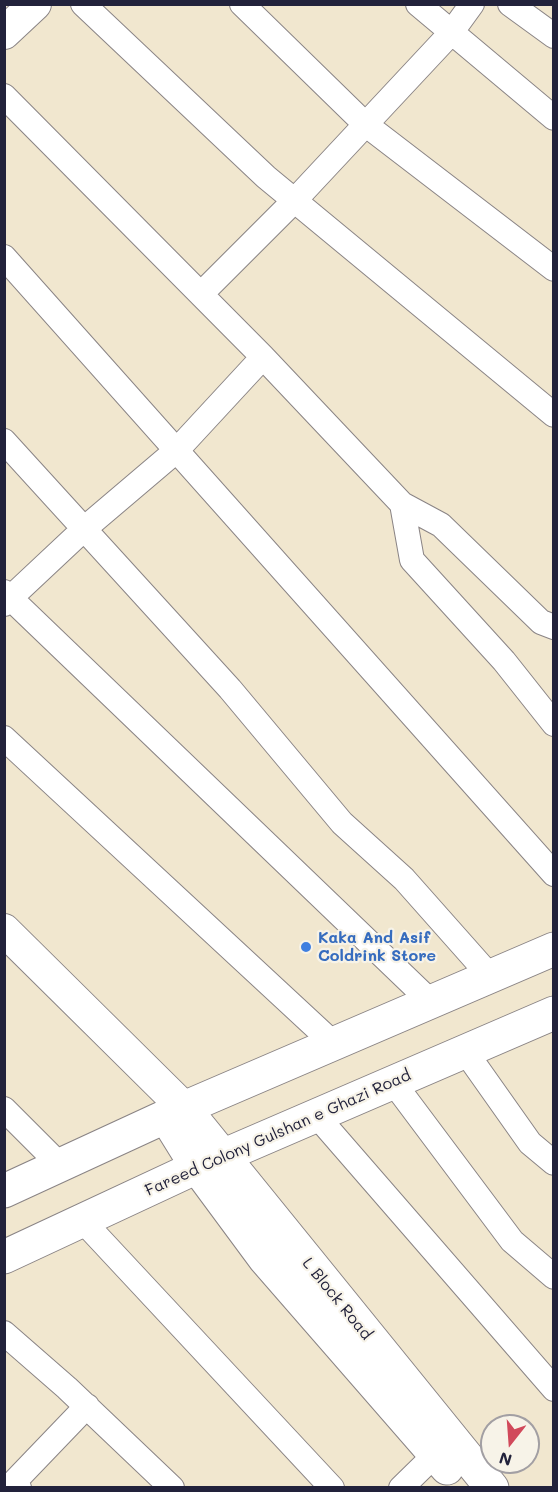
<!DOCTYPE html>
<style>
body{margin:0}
#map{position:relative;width:558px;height:1492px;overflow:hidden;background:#f1e7cf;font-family:Mali,sans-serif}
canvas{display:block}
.frame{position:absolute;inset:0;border:6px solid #22223b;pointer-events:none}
.north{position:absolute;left:480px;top:1414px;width:60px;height:60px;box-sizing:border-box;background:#f7f3e8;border:2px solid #a29fa3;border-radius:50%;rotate:197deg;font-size:16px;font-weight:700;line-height:24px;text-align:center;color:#22223b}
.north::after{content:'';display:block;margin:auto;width:21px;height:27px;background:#d1495b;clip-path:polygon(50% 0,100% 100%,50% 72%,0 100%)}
</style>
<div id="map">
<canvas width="558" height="1492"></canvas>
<div class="frame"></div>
<div class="north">N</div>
</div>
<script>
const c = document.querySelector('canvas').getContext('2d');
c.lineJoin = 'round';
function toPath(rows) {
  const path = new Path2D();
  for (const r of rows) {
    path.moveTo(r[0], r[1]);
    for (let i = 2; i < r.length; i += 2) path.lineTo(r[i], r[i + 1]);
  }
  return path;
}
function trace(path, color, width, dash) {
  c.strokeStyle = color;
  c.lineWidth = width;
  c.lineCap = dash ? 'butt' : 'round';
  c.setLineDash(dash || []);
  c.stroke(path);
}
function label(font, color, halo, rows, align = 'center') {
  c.font = font + ' Mali,sans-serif';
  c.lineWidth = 4.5;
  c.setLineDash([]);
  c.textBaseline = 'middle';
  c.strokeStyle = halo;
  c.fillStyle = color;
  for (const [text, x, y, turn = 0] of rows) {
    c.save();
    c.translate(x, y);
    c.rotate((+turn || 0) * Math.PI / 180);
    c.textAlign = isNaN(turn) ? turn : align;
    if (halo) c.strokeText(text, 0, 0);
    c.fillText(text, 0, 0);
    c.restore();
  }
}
const minor = toPath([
 [83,4,266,177,554,415],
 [242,4,365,124,554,269],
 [418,4,554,118],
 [510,4,554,36],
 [4,96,263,357,402,504],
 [4,257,554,874],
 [201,294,295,200,451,33,472,4],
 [4,441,230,689,342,823,404,879,490,976],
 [4,592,431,1002],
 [4,604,84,529,177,450,263,357],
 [554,627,541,622,441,525,402,504,412,560,504,661,554,724],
 [4,738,334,1044],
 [465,1051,530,1143,554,1163],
 [393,1082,512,1241,554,1277],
 [4,1109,60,1165],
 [316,1115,554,1389],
 [82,1220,332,1488],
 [4,1333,67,1388,172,1488],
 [19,1488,16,1480,87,1406],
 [401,1488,447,1443]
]);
const tertiary = toPath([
 [4,33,35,4],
 [4,930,184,1108]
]);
const secondary = toPath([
 [184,1108,492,1488],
 [166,1117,197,1167,265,1259,447,1468]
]);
const primary = toPath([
 [4,1191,184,1108,554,949],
 [4,1257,197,1167,554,1013]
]);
trace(minor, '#8a8485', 26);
trace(tertiary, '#8a8485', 34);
trace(secondary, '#8a8485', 35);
trace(primary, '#8a8485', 35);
trace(minor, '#fff', 24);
trace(tertiary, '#fff', 32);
trace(secondary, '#fff', 33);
trace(primary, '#fff', 33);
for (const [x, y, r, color] of [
 [306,947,6,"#3f7fe0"]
]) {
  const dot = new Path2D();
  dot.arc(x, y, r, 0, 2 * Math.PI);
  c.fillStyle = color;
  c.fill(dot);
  trace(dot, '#f7f3e8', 2);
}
label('bold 16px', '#366cbe', '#f7f3e8', [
 ["Kaka And Asif",318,938],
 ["Coldrink Store",318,956]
], 'left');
label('16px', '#22223b', '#f7f3e8', [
 ["Fareed Colony Gulshan e Ghazi Road",278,1133,-24],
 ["L Block Road",337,1299,51]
]);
</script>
